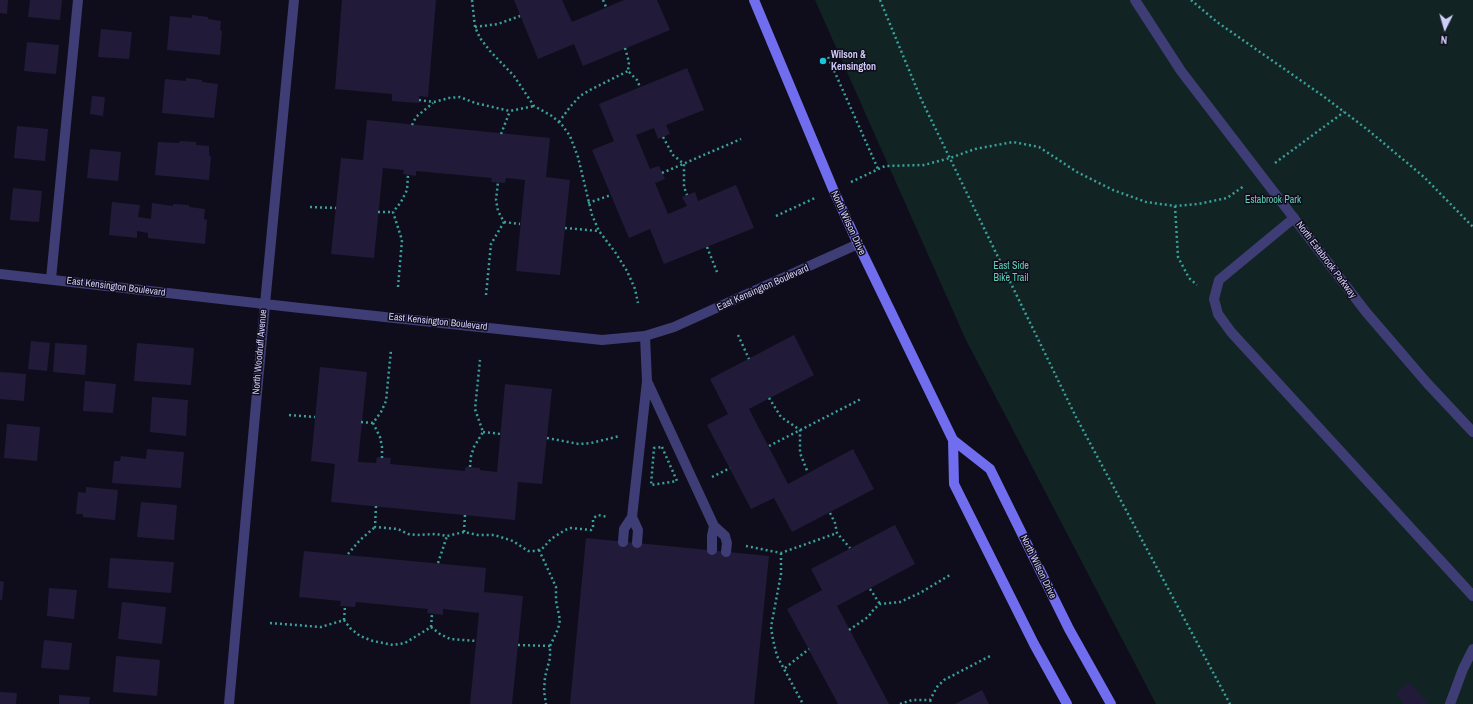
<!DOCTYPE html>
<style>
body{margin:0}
#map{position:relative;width:1473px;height:704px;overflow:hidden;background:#0f0d1b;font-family:"Archivo Narrow",sans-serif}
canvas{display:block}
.north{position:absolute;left:1425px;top:8px;width:40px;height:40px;-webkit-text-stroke:3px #0f0d1b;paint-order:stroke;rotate:185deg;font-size:11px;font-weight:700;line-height:16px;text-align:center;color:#d1ccf9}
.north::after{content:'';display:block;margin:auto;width:14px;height:18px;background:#d1ccf9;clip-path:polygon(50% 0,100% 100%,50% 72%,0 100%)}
</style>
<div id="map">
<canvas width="1473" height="704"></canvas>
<div class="north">N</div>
</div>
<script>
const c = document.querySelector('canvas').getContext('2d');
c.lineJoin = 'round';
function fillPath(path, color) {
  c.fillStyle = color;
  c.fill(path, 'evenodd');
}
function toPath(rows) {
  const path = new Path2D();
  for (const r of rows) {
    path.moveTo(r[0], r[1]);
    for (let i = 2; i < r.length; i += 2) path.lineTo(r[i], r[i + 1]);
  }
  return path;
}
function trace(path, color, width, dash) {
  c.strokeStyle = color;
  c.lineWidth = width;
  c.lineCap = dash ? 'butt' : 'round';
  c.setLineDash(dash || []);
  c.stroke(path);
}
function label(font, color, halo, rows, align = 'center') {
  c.font = font + ' "Archivo Narrow",sans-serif';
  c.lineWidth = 3;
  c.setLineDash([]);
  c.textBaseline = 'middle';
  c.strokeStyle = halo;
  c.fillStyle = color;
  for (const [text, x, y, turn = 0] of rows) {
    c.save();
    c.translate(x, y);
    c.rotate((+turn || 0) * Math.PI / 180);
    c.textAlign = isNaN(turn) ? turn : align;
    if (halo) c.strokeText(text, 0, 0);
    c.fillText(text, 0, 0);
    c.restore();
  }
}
fillPath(toPath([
 [815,0,1473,0,1473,704,1156,704,966,340]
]), '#112423');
fillPath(toPath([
 [0,0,8,0,7,14,0,13],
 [30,0,62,0,60,20,28,17],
 [342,0,436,0,428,97,419,96,419,103,392,101,392,94,335,89],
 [514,0,562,0,572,22,624,0,657,0,670,30,583,66,574,44,538,59],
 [192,15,208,17,208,19,221,21,220,30,222,31,220,55,167,50,170,16,192,18],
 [101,29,132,32,129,59,98,57],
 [27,42,59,45,56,74,24,71],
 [687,68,704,110,666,125,670,134,658,139,654,128,636,135,650,169,659,166,665,179,655,183,668,214,687,206,682,197,695,192,698,201,736,185,754,228,664,264,650,229,629,238,592,150,614,141,599,104],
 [186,78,202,80,202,82,218,84,214,118,162,113,165,79,186,81],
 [92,96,105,97,103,116,90,114],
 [367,120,550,138,546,177,570,180,560,275,516,271,525,180,506,178,505,183,491,182,492,178,416,171,416,176,403,174,404,170,383,168,374,258,331,254,341,158,363,160],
 [17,126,48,129,45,161,14,158],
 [180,141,196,142,196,145,209,146,209,156,211,156,209,180,155,175,158,142,179,143],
 [90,149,121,152,118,181,87,178],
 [13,188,42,191,39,222,10,220],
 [112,202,140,205,138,217,151,219,152,203,173,206,173,204,189,205,189,207,205,209,204,219,207,220,205,244,148,238,148,233,137,231,137,238,109,235],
 [794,335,814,375,749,409,788,484,853,449,874,489,792,532,774,498,751,509,707,425,728,414,710,379],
 [31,341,50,343,47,371,28,369],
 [55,343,87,345,85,375,53,372],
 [137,343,194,348,191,385,134,381],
 [320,367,367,372,358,462,376,463,377,457,391,458,390,464,465,471,465,467,480,468,480,470,497,472,505,384,552,389,542,484,518,482,515,520,331,502,335,464,311,461],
 [0,372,26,374,24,401,0,399],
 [85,381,116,384,113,413,83,411],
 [152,397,188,400,186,436,150,432],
 [7,424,40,427,37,461,4,458],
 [147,449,184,452,181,488,112,483,114,461,120,461,121,456,146,459],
 [86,487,118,490,115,520,83,517,83,514,76,514,78,492,86,493],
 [141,502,177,505,174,540,137,537],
 [895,525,915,564,837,606,889,704,838,704,787,609,822,590,811,569],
 [586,538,769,556,754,704,570,704],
 [304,551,486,568,484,592,523,596,512,704,470,704,479,613,443,609,443,615,427,613,428,609,356,602,355,607,340,606,341,601,299,597],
 [110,558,174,562,171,593,108,588],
 [0,581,4,582,2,600,0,600],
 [49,588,77,590,74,619,47,616],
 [122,602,166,607,162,644,118,639],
 [44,640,72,643,69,670,41,668],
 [116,656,160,660,157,696,113,692],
 [1410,682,1427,703,1426,704,1404,704,1396,693],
 [982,690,989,704,955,704],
 [0,692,17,693,16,704,0,704],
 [59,695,90,697,89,704,59,704]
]), '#211b39');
trace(toPath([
 [472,0,475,27,480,38,490,51,514,76,534,106,552,116,562,125,570,136,578,157,592,215,599,231,615,252,627,271,635,289,638,303],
 [603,0,606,7],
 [880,0,921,99,1076,417,1230,704],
 [1191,0,1217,22,1323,96,1368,130,1424,177,1473,227],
 [475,27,498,24,520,16],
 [625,48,629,62,628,71,637,80,640,87],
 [828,57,878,169],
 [419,100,434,102,449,98,460,97,475,103,510,111,534,106],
 [559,122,570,107,580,96,590,90,628,71],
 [412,125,416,117,433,103],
 [501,134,510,111],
 [663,137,673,155,684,164,684,187,687,195],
 [1275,163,1344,112],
 [662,173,741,139],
 [851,182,885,166,924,165,950,158,975,149,1013,142,1039,147,1077,172,1113,190,1146,202,1175,206,1198,204,1227,198,1244,186],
 [588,203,611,195],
 [1175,206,1178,257,1189,278,1197,285],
 [310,207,336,208],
 [378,212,393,212],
 [776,216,815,198],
 [504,222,520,224],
 [565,228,599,231],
 [707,247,717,272],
 [398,287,402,240,393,212,401,202,407,190,408,175],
 [486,295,491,244,504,222,498,211,496,200,498,182],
 [738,335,749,359],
 [769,398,781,417,800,430,800,453,808,473],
 [289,415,315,417],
 [361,422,373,423],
 [483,432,501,434],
 [547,438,579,444,591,443,620,436],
 [769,446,861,399],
 [662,447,677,481,651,485,654,448,662,447],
 [382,458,382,447,380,437,373,423,381,412,386,401,391,350],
 [470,467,471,456,474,447,483,432,475,409,480,360],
 [712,477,730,468],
 [376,506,375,527,398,529,408,534,417,535,436,534,447,536,464,532,478,535,494,535,513,541,528,551,535,551,542,549,551,539,565,530,571,528,591,530,593,528,593,519,595,517,598,515,608,517],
 [830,513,835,523,837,533,850,548],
 [464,532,465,515],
 [746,546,781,553,837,533],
 [539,550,556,587,556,601,560,620,558,629,550,646,550,658,545,677,544,691,546,704],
 [781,553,781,574,771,627,773,640,777,656,803,704],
 [348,554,360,540,375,527],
 [438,563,447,536],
 [870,589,880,604],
 [344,620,345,606],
 [270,623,321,627,344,620,350,628,360,636,373,641,393,645,405,643,431,627,440,634,450,639,476,641],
 [431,627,432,614],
 [849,630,868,617,874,609,880,604,900,602,920,593,950,575],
 [518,645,550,646],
 [785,668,809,649],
 [930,700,932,704],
 [900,704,912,700,930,700,937,687,944,680,992,655]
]), '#39a19b', 2.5, [2, 3]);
trace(toPath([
 [1294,218,1219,280,1214,299,1218,314,1231,332,1473,596],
 [51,279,78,0],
 [647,381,714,526],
 [632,517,647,381,645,336],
 [623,542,624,529,632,517,638,530,637,543],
 [712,550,712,536,714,526,725,536,727,543,726,552],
 [1450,704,1463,669,1473,649]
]), '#3f3d75', 10);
trace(toPath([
 [1135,0,1181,71,1366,312,1427,383,1473,432],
 [0,274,300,308,602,340,645,336,674,327,858,244],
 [229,704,265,304,294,0]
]), '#3f3d75', 10);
trace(toPath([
 [754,0,833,189,858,244,953,440,954,484,1034,644,1067,704],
 [953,440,990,469,1069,629,1111,704]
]), '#716def', 10);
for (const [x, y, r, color] of [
 [823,61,4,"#18c6da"]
]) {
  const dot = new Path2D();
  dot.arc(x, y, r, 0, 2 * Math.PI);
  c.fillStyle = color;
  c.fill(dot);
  trace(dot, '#0f0d1b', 1.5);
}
label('bold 10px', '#d1ccf9', '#0f0d1b', [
 ["Wilson &",831,55],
 ["Kensington",831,67]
], 'left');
label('10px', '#61d0b5', '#0f0d1b', [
 ["Estabrook Park",1273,200],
 ["East Side",1011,266],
 ["Bike Trail",1011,278]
]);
label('10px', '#d1ccf9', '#0f0d1b', [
 ["North Wilson Drive",848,223,65],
 ["North Estabrook Parkway",1326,260,53],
 ["East Kensington Boulevard",116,287,7],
 ["East Kensington Boulevard",763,288,-24],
 ["East Kensington Boulevard",438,322,6],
 ["North Woodruff Avenue",260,352,-85],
 ["North Wilson Drive",1038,567,64]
]);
</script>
